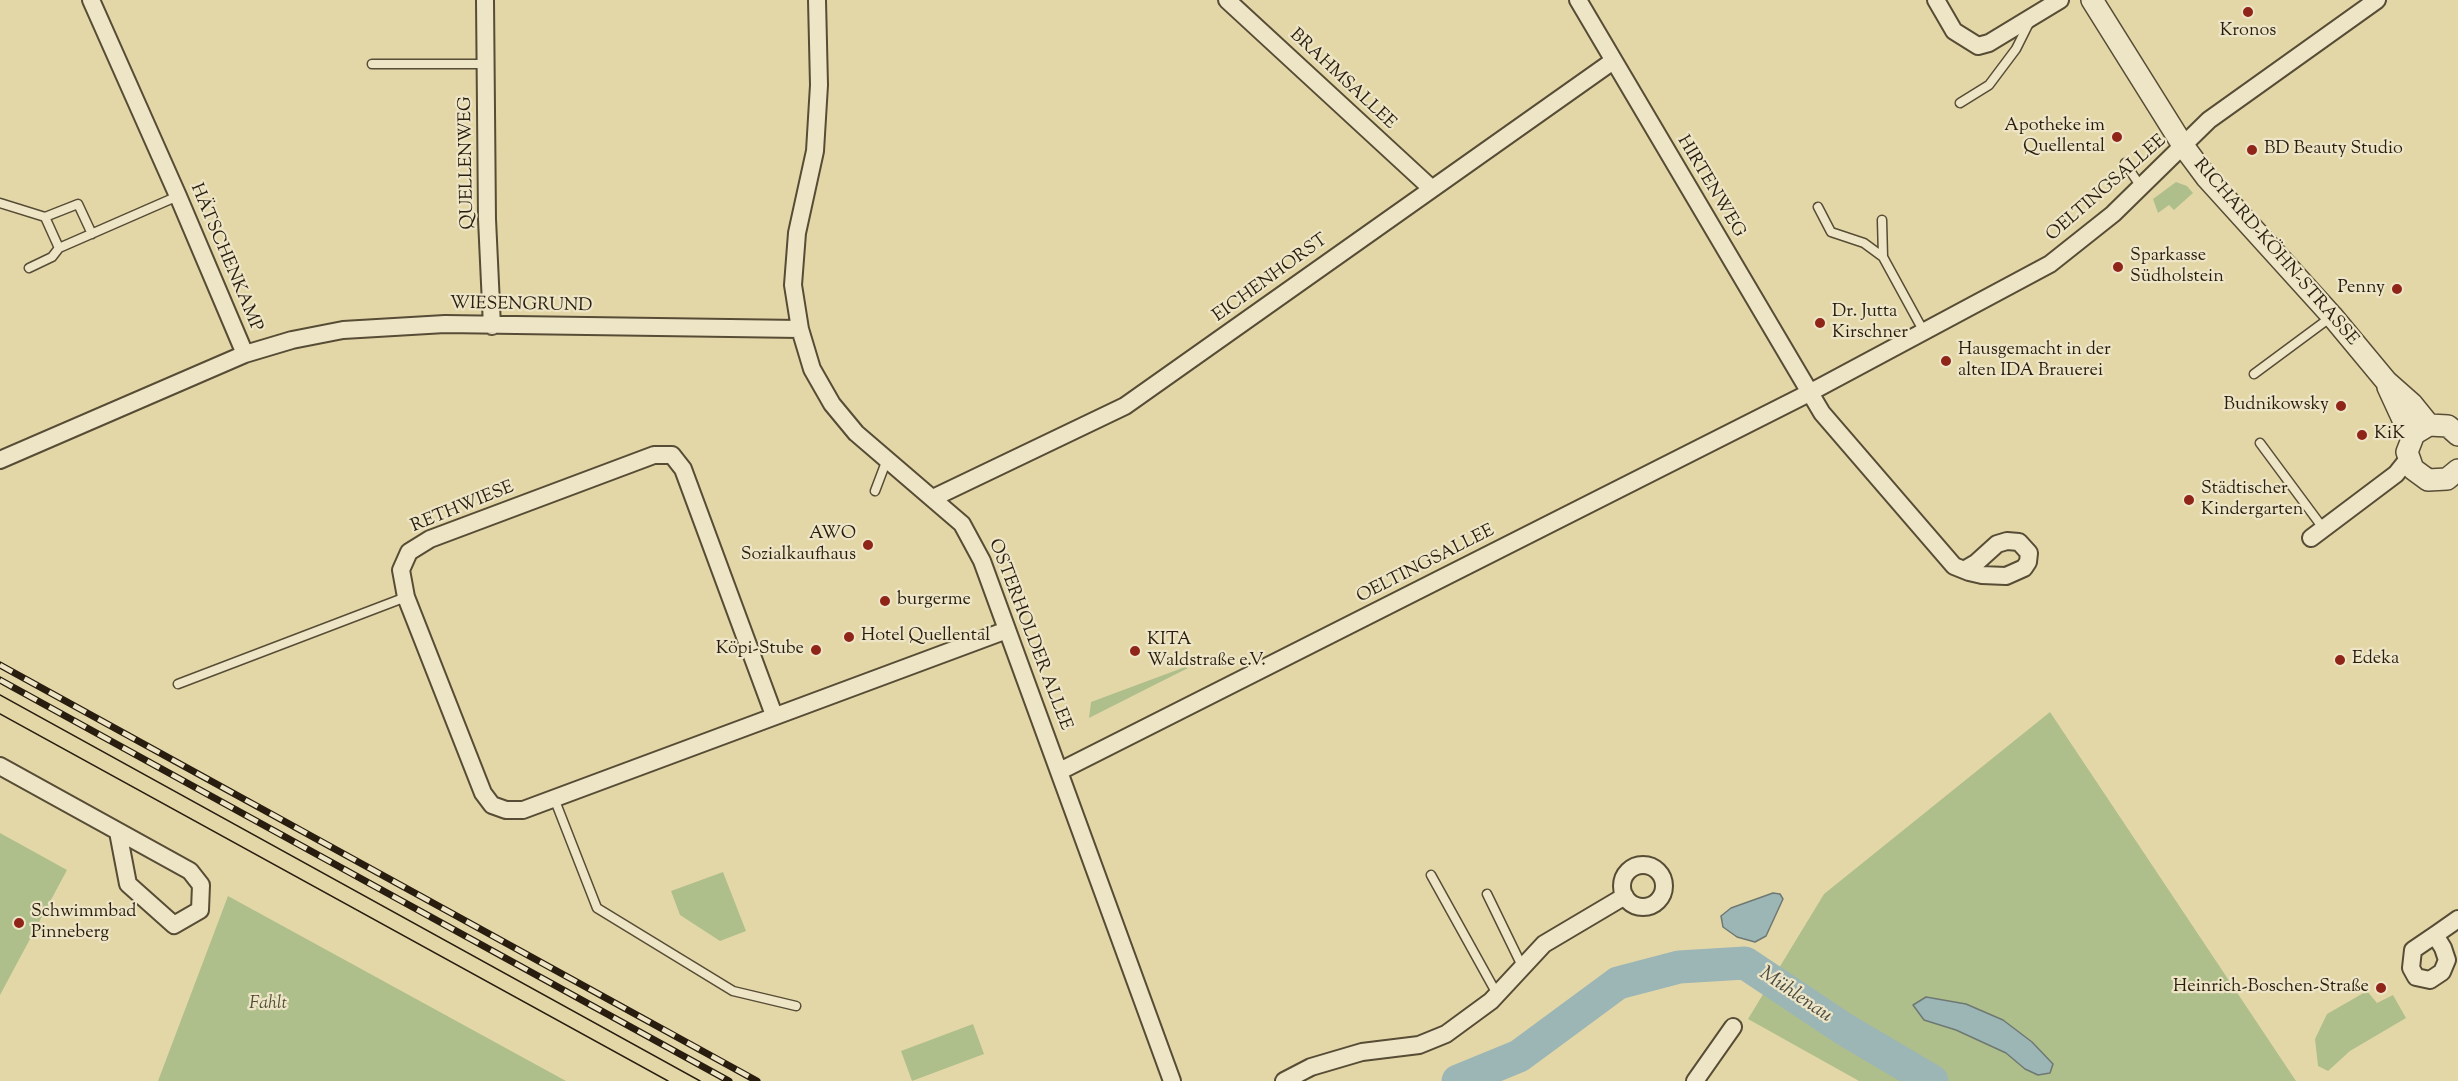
<!DOCTYPE html>
<meta charset="utf-8">
<style>
body{margin:0}
canvas{display:block;background:#e3d7a8}
</style>
<canvas width="2458" height="1081"></canvas>
<script>
const c = document.querySelector('canvas').getContext('2d');
c.lineJoin = 'round';
function fillPath(path, color) {
  c.fillStyle = color;
  c.fill(path, 'evenodd');
}
function toPath(rows) {
  const path = new Path2D();
  for (const r of rows) {
    if (r.length === 3) {
      path.moveTo(r[0] + r[2], r[1]);
      path.arc(r[0], r[1], r[2], 0, 2 * Math.PI);
      continue;
    }
    path.moveTo(r[0], r[1]);
    for (let i = 2; i < r.length; i += 2) path.lineTo(r[i], r[i + 1]);
  }
  return path;
}
function trace(path, color, width, dash) {
  c.strokeStyle = color;
  c.lineWidth = width;
  c.lineCap = dash ? 'butt' : 'round';
  c.setLineDash(dash || []);
  c.stroke(path);
}
function label(font, color, halo, rows, align = 'center') {
  c.font = font + ' "Sorts Mill Goudy",serif';
  c.lineWidth = 4.5;
  c.setLineDash([]);
  c.textBaseline = 'middle';
  c.strokeStyle = halo;
  c.fillStyle = color;
  for (const [text, x, y, turn = 0] of rows) {
    c.save();
    c.translate(x, y);
    c.rotate((+turn || 0) * Math.PI / 180);
    c.textAlign = isNaN(turn) ? turn : align;
    if (halo) c.strokeText(text, 0, 0);
    c.fillText(text, 0, 0);
    c.restore();
  }
}
fillPath(toPath([
 [2176,182,2187,186,2193,193,2174,210,2169,205,2158,213,2153,199],
 [1185,667,1188,668,1089,718,1091,702],
 [2050,712,2296,1081,1859,1081,1748,1019,1824,894],
 [0,833,67,870,0,995],
 [723,872,746,931,720,941,680,915,671,891],
 [228,896,566,1081,158,1081],
 [2367,991,2377,1003,2393,995,2406,1018,2350,1051,2328,1071,2318,1066,2315,1039,2327,1014],
 [973,1024,984,1054,912,1081,901,1051]
]), '#afbf8b');
const water = toPath([
 [1773,893,1780,894,1783,899,1766,936,1755,942,1737,937,1723,927,1721,916,1731,908,1773,893],
 [1926,997,1966,1004,2003,1020,2032,1042,2053,1064,2050,1073,2038,1075,2025,1069,2006,1053,1956,1030,1924,1020,1913,1005,1926,997]
]);
fillPath(water, '#9cb6b5');
trace(water, '#6e7973', 1.5);
trace(toPath([
 [1458,1081,1519,1056,1618,983,1679,967,1745,963,1844,1029,1932,1081]
]), '#9cb6b5', 33);
const service = toPath([
 [372,64,486,64],
 [1960,103,1989,85,2016,49,2030,21],
 [2125,163,2141,187],
 [0,203,45,217,59,248,178,196],
 [1818,207,1831,232,1864,243,1883,257],
 [45,217,78,204,92,234],
 [1882,220,1883,257,1924,332],
 [29,268,52,257,59,248],
 [2254,374,2331,317],
 [2260,443,2323,528],
 [875,491,886,462],
 [178,684,406,597],
 [554,798,597,908,733,991,796,1006],
 [1431,875,1497,994],
 [1487,894,1522,966]
]);
const minor = toPath([
 [91,0,178,196,245,354],
 [485,0,487,219,492,326],
 [817,0,819,85,815,151,797,233,793,285,800,329,812,369,832,404,856,433,962,524,982,561,1172,1081],
 [1227,0,1431,188],
 [1578,0,1822,413,1954,566,1969,572,1982,575,2006,576,2024,568,2028,562,2029,553,2019,542,2007,541,1997,544,1976,563,1964,570],
 [1936,0,1954,31,1978,46,1989,43,2060,0],
 [0,460,245,354,292,340,343,330,445,324,800,329],
 [933,498,1125,406,1613,61],
 [2311,538,2396,474,2408,459],
 [774,715,683,469,672,455,654,455,430,539,409,552,401,570,406,597,483,793,492,805,506,810,523,810,1007,630],
 [0,766,190,871,201,885,200,910,174,925,128,884,118,832],
 [1060,771,1809,393,2050,264,2113,214,2209,120,2377,0],
 [1643,886,21],
 [2435,935,2443,948,2447,960,2442,972,2430,980,2416,977,2411,968,2413,950,2438,933,2458,919],
 [1284,1081,1311,1067,1362,1052,1419,1045,1446,1034,1491,1001,1544,944,1625,896],
 [1695,1081,1733,1027]
]);
const tertiary = toPath([
 [2092,0,2184,147,2207,178,2332,316,2386,381,2412,404,2429,425],
 [2388,387,2412,439],
 [2458,435,2448,426,2429,425,2414,434,2407,452,2413,469,2428,480,2447,479,2458,470]
]);
trace(service, '#574c35', 11);
trace(minor, '#574c35', 20);
trace(tertiary, '#574c35', 24);
trace(service, '#ede5c6', 8);
trace(minor, '#ede5c6', 16);
trace(tertiary, '#ede5c6', 21);
trace(toPath([
 [0,695,700,1081],
 [0,714,668,1081]
]), '#281d0f', 1.5);
const rail = toPath([
 [0,665,757,1081],
 [0,680,729,1081]
]);
trace(rail, '#281d0f', 7);
trace(rail, '#ede5c6', 4.5, [14]);
for (const [x, y, r, color] of [
 [2248,12,6,"#8f2418"],
 [2117,137,6,"#8f2418"],
 [2252,150,6,"#8f2418"],
 [2118,267,6,"#8f2418"],
 [2397,289,6,"#8f2418"],
 [1820,323,6,"#8f2418"],
 [1946,361,6,"#8f2418"],
 [2341,406,6,"#8f2418"],
 [2362,435,6,"#8f2418"],
 [2189,500,6,"#8f2418"],
 [868,545,6,"#8f2418"],
 [885,601,6,"#8f2418"],
 [849,637,6,"#8f2418"],
 [816,650,6,"#8f2418"],
 [1135,651,6,"#8f2418"],
 [2340,660,6,"#8f2418"],
 [19,923,6,"#8f2418"],
 [2381,988,6,"#8f2418"]
]) {
  const dot = new Path2D();
  dot.arc(x, y, r, 0, 2 * Math.PI);
  c.fillStyle = color;
  c.fill(dot);
  trace(dot, '#ede5c6', 2);
}
label('18px', '#281d0f', '#ede5c6', [
 ["Kronos",2248,32,"center"],
 ["Apotheke im",2105,127,"right"],
 ["Quellental",2105,148,"right"],
 ["BD Beauty Studio",2264,150],
 ["Sparkasse",2130,257],
 ["Südholstein",2130,278],
 ["Penny",2385,289,"right"],
 ["Dr. Jutta",1832,313],
 ["Kirschner",1832,334],
 ["Hausgemacht in der",1958,351],
 ["alten IDA Brauerei",1958,372],
 ["Budnikowsky",2329,406,"right"],
 ["KiK",2374,435],
 ["Städtischer",2201,490],
 ["Kindergarten",2201,511],
 ["AWO",856,535,"right"],
 ["Sozialkaufhaus",856,556,"right"],
 ["burgerme",897,601],
 ["Hotel Quellental",861,637],
 ["KITA",1147,641],
 ["Waldstraße e.V.",1147,662],
 ["Köpi-Stube",804,650,"right"],
 ["Edeka",2352,660],
 ["Schwimmbad",31,913],
 ["Pinneberg",31,934],
 ["Heinrich-Boschen-Straße",2369,988,"right"]
], 'left');
label('18px', '#281d0f', '#ede5c6', [
 ["BRAHMSALLEE",1342,80,43],
 ["QUELLENWEG",468,163,-91],
 ["HIRTENWEG",1710,187,59],
 ["OELTINGSALLEE",2107,189,-41],
 ["RICHARD-KÖHN-STRASSE",2275,253,49],
 ["HÄTSCHENKAMP",225,258,67],
 ["EICHENHORST",1271,279,-36],
 ["WIESENGRUND",521,306,1],
 ["RETHWIESE",463,508,-22],
 ["OELTINGSALLEE",1426,565,-27],
 ["OSTERHOLDER ALLEE",1029,635,69]
]);
label('italic 18px', '#504e34', '#ede5c6', [
 ["Fahlt",268,1005]
]);
label('italic 20px', '#4b4b41', '#ede5c6', [
 ["Mühlenau",1795,996,34]
]);
</script>
